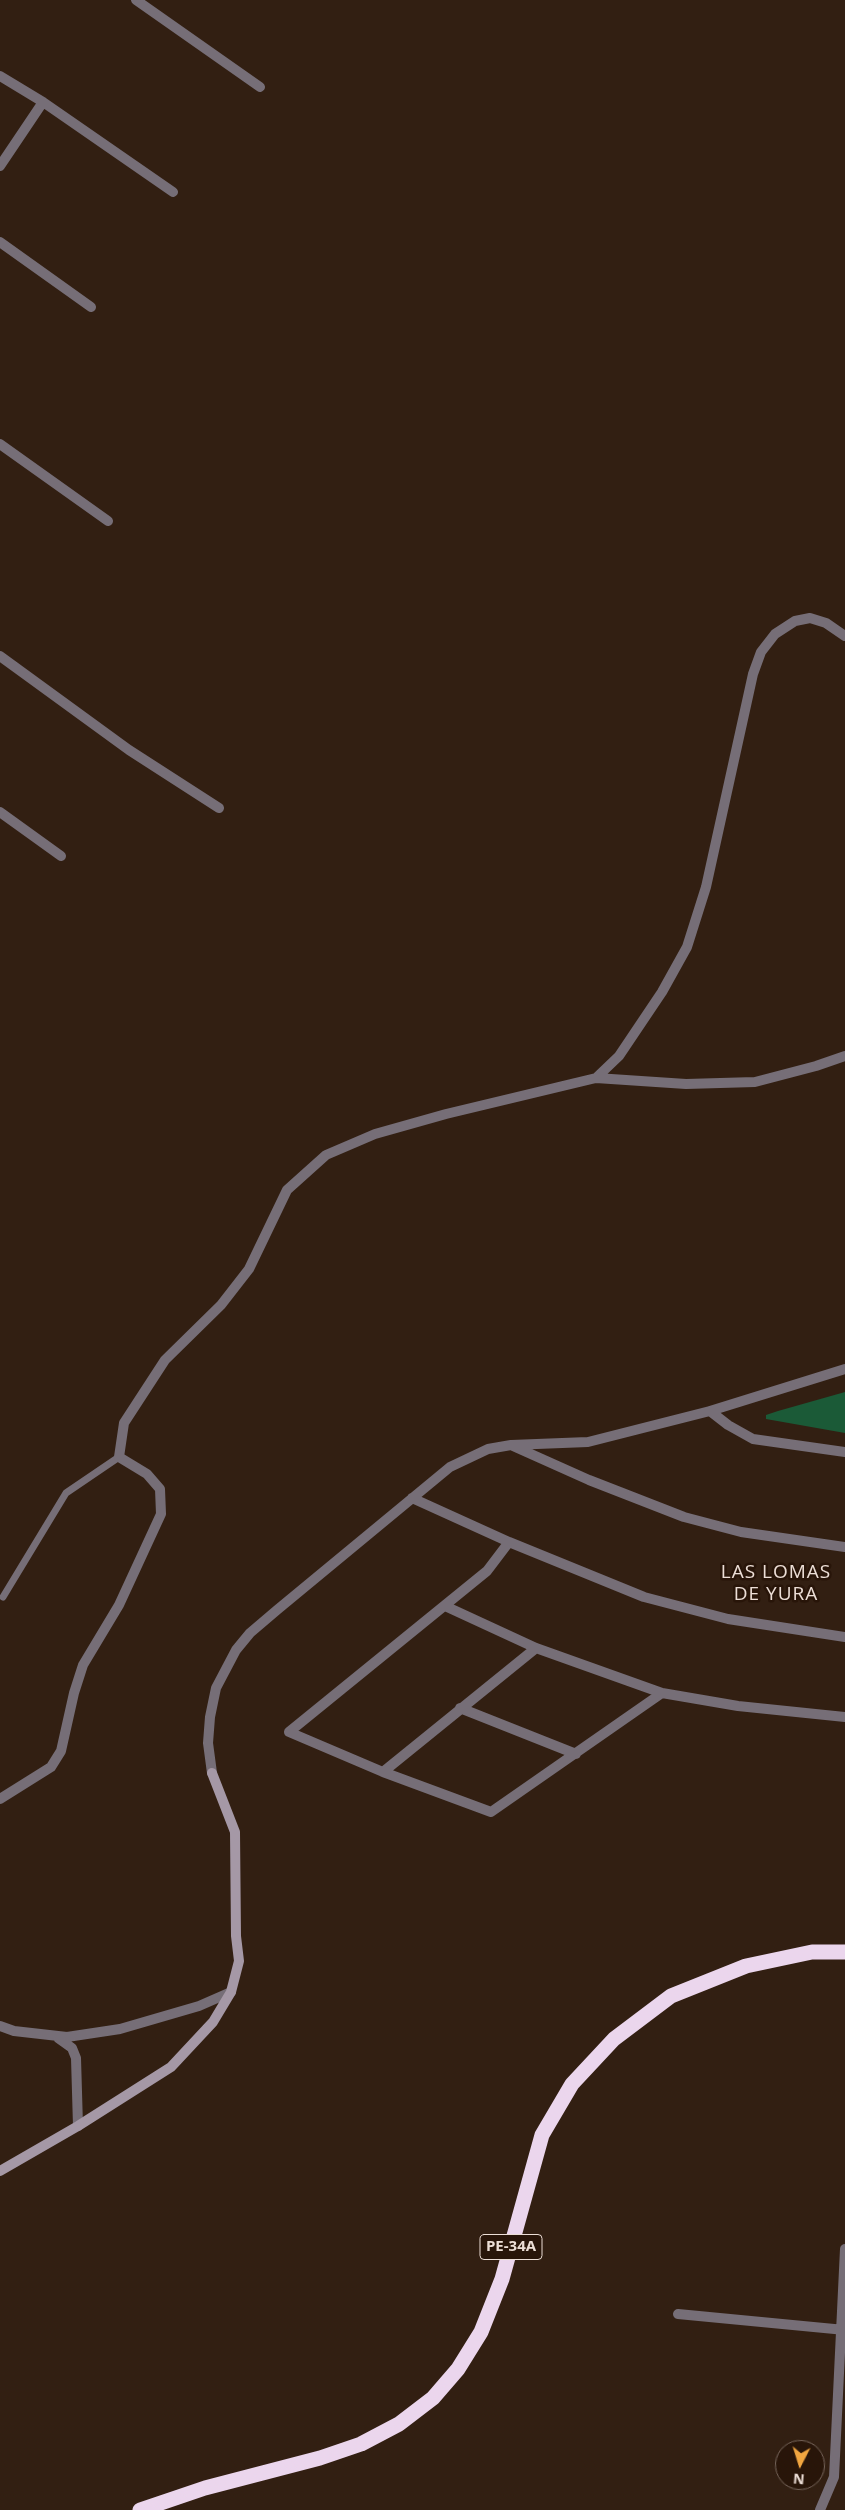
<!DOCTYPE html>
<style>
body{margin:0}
#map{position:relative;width:845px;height:2510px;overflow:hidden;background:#321f12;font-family:"Open Sans",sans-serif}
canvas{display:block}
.north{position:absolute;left:775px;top:2440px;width:50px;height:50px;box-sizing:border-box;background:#281509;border:1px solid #76655b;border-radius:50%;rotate:185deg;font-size:14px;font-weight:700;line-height:20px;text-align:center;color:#ecded6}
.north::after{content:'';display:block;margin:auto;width:18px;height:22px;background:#f1a640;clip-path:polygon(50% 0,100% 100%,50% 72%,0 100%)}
</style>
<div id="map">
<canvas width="845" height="2510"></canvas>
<div class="north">N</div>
</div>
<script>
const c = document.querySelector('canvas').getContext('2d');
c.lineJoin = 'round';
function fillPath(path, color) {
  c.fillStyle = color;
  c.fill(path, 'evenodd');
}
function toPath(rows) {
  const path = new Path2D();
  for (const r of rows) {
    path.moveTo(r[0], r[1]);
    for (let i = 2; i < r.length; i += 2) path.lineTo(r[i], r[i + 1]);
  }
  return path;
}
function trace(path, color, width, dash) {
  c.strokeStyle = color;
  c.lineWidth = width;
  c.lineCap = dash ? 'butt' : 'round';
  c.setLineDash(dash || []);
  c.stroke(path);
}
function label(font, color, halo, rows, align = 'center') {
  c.font = font + ' "Open Sans",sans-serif';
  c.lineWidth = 5;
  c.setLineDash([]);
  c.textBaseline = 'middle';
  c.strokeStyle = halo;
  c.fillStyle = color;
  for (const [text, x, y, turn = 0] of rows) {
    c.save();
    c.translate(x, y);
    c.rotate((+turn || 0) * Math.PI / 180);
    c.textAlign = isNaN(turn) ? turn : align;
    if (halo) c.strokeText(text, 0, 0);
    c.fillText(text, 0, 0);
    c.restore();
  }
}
fillPath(toPath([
 [845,1392,845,1433,766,1419,766,1415,778,1411]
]), '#1b5a37');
trace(toPath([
 [3,1597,66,1493,119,1457]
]), '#766e77', 7);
trace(toPath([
 [136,0,260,87],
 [0,76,43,102,173,192],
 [0,166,43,102],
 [0,242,91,307],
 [0,444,108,521],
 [0,656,129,750,219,808],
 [0,812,61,856],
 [596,1078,686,1084,755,1082,816,1066,845,1056],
 [710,1411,728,1425,753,1439,845,1452],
 [513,1446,589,1480,684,1517,741,1532,845,1547],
 [412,1498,509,1542,644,1597,728,1619,845,1637],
 [509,1542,487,1571,289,1732,383,1772,491,1812,662,1693],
 [445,1606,536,1648,662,1693,738,1706,845,1717],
 [460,1708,576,1754],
 [383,1772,536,1648],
 [212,1773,208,1743,210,1717,216,1688,236,1650,250,1633,277,1610,450,1467,488,1449,511,1445,588,1442,710,1411,845,1369],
 [0,1799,51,1767,61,1751,74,1693,83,1665,119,1605,161,1514,160,1489,147,1474,119,1457,124,1423,165,1360,221,1305,249,1269,287,1190,326,1155,375,1134,446,1114,596,1078,619,1056,662,992,687,947,706,887,753,674,761,652,775,634,795,621,810,618,826,623,845,636],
 [0,2026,14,2031,67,2037,120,2029,199,2006,231,1992],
 [58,2038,72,2048,76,2058,78,2126],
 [678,2314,845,2330],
 [820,2510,834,2477,845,2249]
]), '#766e77', 10);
trace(toPath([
 [0,2171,78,2126,171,2067,213,2022,231,1992,239,1961,236,1936,235,1832,212,1773]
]), '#a598a6', 10);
trace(toPath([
 [140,2510,205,2488,320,2458,361,2444,399,2424,433,2398,458,2369,481,2332,502,2279,542,2135,572,2084,614,2039,671,1996,746,1966,812,1952,845,1952]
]), '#ebd6ed', 15);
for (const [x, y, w] of [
 [511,2247,62]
]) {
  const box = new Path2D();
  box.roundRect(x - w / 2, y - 12.5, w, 25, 4);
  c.fillStyle = '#281509';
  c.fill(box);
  trace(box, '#ecded6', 1);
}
label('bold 15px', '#ecded6', null, [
 ["PE-34A",511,2247]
]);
c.letterSpacing = '1px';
label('19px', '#ecded6', '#281509', [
 ["LAS LOMAS",776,1573],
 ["DE YURA",776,1595]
]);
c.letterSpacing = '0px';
</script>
